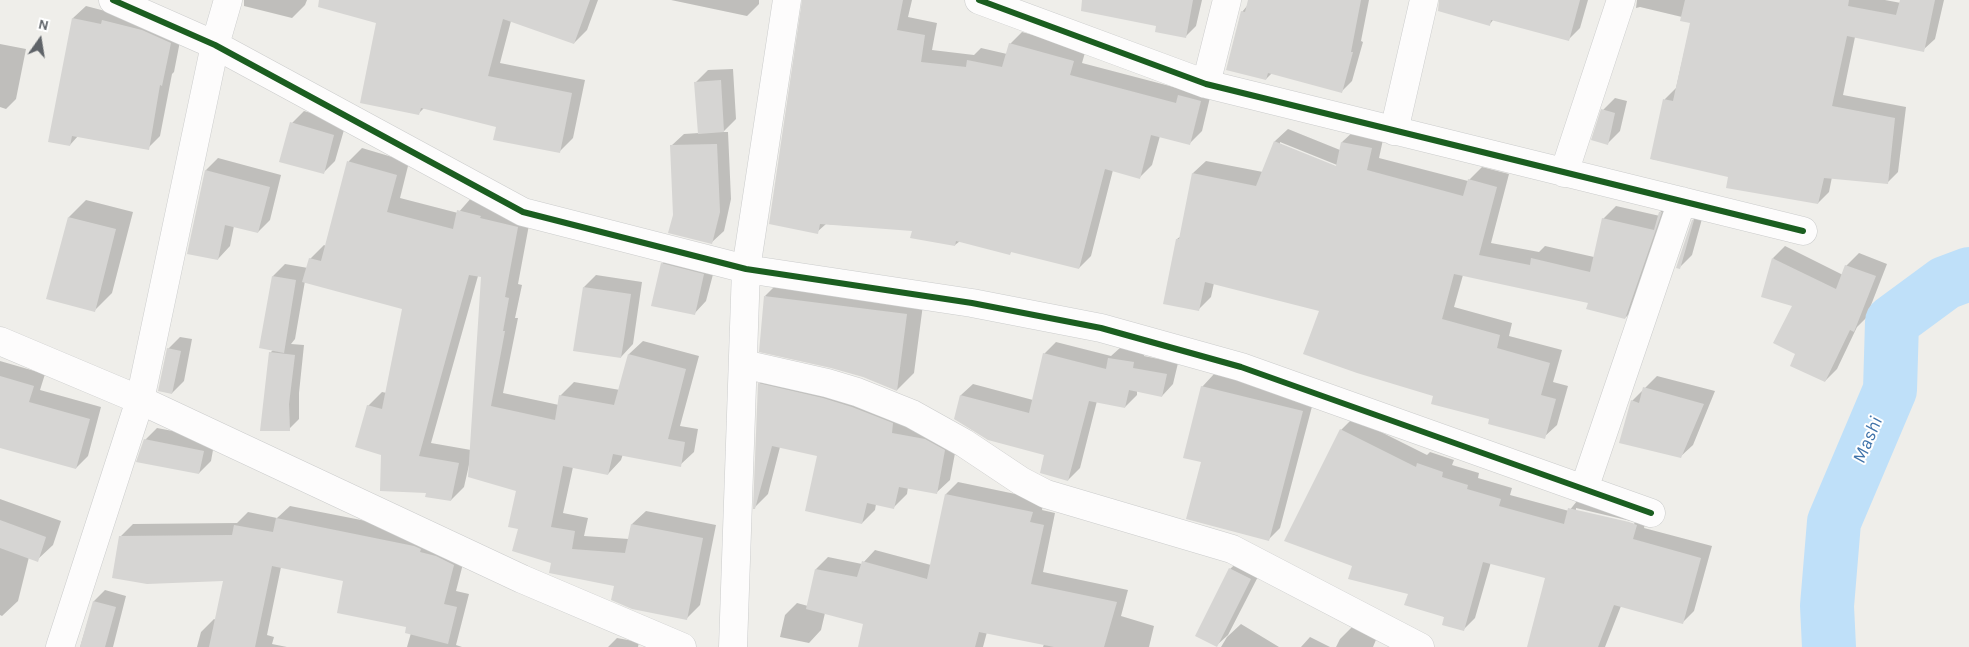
<!DOCTYPE html>
<style>
body{margin:0}
#map{position:relative;width:1969px;height:647px;overflow:hidden;background:#efeeea;font-family:Karla,sans-serif}
canvas{display:block}
.north{position:absolute;left:15px;top:15px;width:50px;height:50px;-webkit-text-stroke:4px #fff;paint-order:stroke;rotate:13deg;font-size:14px;font-weight:700;line-height:20px;text-align:center;color:#5f6368}
.north::after{content:'';display:block;margin:auto;width:18px;height:22px;background:#5f6368;clip-path:polygon(50% 0,100% 100%,50% 72%,0 100%)}
</style>
<div id="map">
<canvas width="1969" height="647"></canvas>
<div class="north">N</div>
</div>
<script>
const c = document.querySelector('canvas').getContext('2d');
c.lineJoin = 'round';
function fillPath(path, color) {
  c.fillStyle = color;
  c.fill(path, 'evenodd');
}
function toPath(rows) {
  const path = new Path2D();
  for (const r of rows) {
    path.moveTo(r[0], r[1]);
    for (let i = 2; i < r.length; i += 2) path.lineTo(r[i], r[i + 1]);
  }
  return path;
}
function trace(path, color, width, dash) {
  c.strokeStyle = color;
  c.lineWidth = width;
  c.lineCap = dash ? 'butt' : 'round';
  c.setLineDash(dash || []);
  c.stroke(path);
}
function label(font, color, halo, rows, align = 'center') {
  c.font = font + ' Karla,sans-serif';
  c.lineWidth = 4;
  c.setLineDash([]);
  c.textBaseline = 'middle';
  c.strokeStyle = halo;
  c.fillStyle = color;
  for (const [text, x, y, turn = 0] of rows) {
    c.save();
    c.translate(x, y);
    c.rotate((+turn || 0) * Math.PI / 180);
    c.textAlign = isNaN(turn) ? turn : align;
    if (halo) c.strokeText(text, 0, 0);
    c.fillText(text, 0, 0);
    c.restore();
  }
}
fillPath(toPath([
 [244,0,307,0,305,5,292,18,244,6],
 [351,0,598,0,587,30,574,43,511,21,500,63,585,80,573,138,560,151,497,126,424,108,419,113,378,22],
 [671,0,759,0,759,4,747,16],
 [812,0,912,0,908,17,937,23,932,50,974,55,981,48,1007,54,1010,44,1022,32,1086,49,1082,63,1185,90,1212,89,1202,131,1189,144,1160,136,1152,165,1140,177,1113,170,1091,256,1079,268,1012,251,1010,253,960,241,955,245,913,230,826,224,817,232],
 [1101,0,1202,0,1196,26,1185,37],
 [1249,0,1369,0,1361,41,1363,42,1352,81,1342,91,1272,73,1266,79,1242,12,1247,6],
 [1440,0,1588,0,1580,28,1569,39,1494,19,1489,25],
 [1637,0,1885,0,1901,3,1901,0,1944,0,1935,39,1923,50,1855,37,1843,95,1906,107,1898,172,1887,183,1832,177,1829,192,1818,203,1729,176,1652,159,1665,99,1676,88,1691,22,1682,17,1640,7,1636,8],
 [86,6,182,31,174,72,172,74,160,136,148,148,78,136,70,145,73,18],
 [0,44,26,49,16,99,6,109,0,107],
 [733,69,736,119,723,132,728,132,731,199,724,231,711,243,674,215,671,146,684,134,699,133,696,82,708,70],
 [1615,98,1627,101,1620,131,1608,143,1603,110],
 [304,111,346,123,335,161,323,173,292,123],
 [1288,129,1340,150,1342,142,1355,130,1384,135,1379,158,1468,181,1482,167,1509,174,1491,243,1539,252,1545,246,1594,257,1603,219,1616,206,1660,216,1660,212,1673,200,1638,305,1625,318,1589,302,1463,275,1454,307,1512,323,1509,336,1562,350,1553,382,1568,386,1557,425,1544,437,1435,396,1320,310,1214,283,1211,297,1198,310,1177,239,1181,236,1193,173,1206,161,1263,172,1275,141],
 [1280,142,1342,167,1341,169,1280,144],
 [362,148,409,162,400,198,458,213,472,197,531,214,518,284,522,285,515,318,518,318,503,393,559,405,560,396,574,382,620,390,629,354,643,341,699,356,680,426,698,429,694,452,680,465,623,454,621,460,608,474,573,467,563,513,588,518,584,536,629,539,632,524,646,511,716,525,700,605,687,618,615,585,553,562,520,528,517,490,469,465,464,487,451,500,428,492,382,454,368,406,382,392,387,393,403,308,305,281,295,339,291,344,304,345,299,393,299,419,289,429,270,353,274,349,273,276,285,264,308,268,310,259,324,245,326,246,349,161],
 [478,276,482,276,471,450,431,443],
 [218,158,281,175,270,220,258,232,234,226,230,246,218,259,206,170],
 [86,200,133,212,112,293,94,311,48,298,69,217],
 [1705,208,1692,255,1680,267,1693,220],
 [1785,246,1843,275,1846,266,1859,253,1887,264,1866,318,1857,327,1837,369,1825,381,1796,354,1794,305,1773,258],
 [674,252,716,263,706,301,694,314,662,264],
 [596,275,642,282,633,344,621,357,584,287],
 [782,279,924,297,914,373,897,390,863,376,765,296],
 [180,337,192,339,184,381,172,393,168,349],
 [1056,342,1111,356,1121,347,1145,351,1144,356,1178,363,1173,384,1162,396,1137,391,1137,395,1125,407,1097,401,1080,468,1068,480,1046,454,955,419,961,395,973,384,1033,400,1044,354],
 [0,361,45,374,40,390,101,407,88,456,76,468,0,447],
 [772,371,958,437,950,480,936,493,908,487,907,494,894,507,876,504,875,510,862,523,819,455,780,447,768,494,755,507,759,384],
 [1214,374,1314,399,1280,528,1268,540,1202,461,1202,387],
 [1657,376,1715,391,1693,445,1680,457,1632,401],
 [1353,418,1427,455,1430,452,1454,460,1452,465,1479,473,1478,478,1512,488,1510,495,1569,511,1581,496,1648,513,1644,528,1712,546,1694,611,1682,623,1621,606,1605,647,1528,647,1547,577,1491,562,1475,618,1463,630,1409,593,1353,565,1341,430],
 [1576,508,1635,522,1634,524,1576,511],
 [157,428,215,439,211,461,199,473,145,440],
 [958,482,1044,500,1042,510,1055,513,1043,572,1128,590,1121,616,1154,626,1149,647,1043,647,1044,644,987,632,983,647,859,647,864,623,825,613,821,630,809,643,780,637,785,615,797,603,808,606,816,569,828,557,862,564,875,550,931,565,946,494],
 [0,499,61,521,53,545,37,560,29,557,18,601,2,616,0,615],
 [290,506,427,533,466,552,456,591,469,594,456,645,462,647,407,647,411,633,407,626,345,580,281,567,267,635,274,637,272,644,287,647,197,647,201,632,214,619,216,620,224,580,120,537,133,524,237,523,248,512,277,518],
 [1243,557,1263,567,1228,635,1217,645,1197,635,1230,569],
 [105,590,126,596,113,647,80,647,94,601],
 [1241,624,1279,647,1221,647,1227,637],
 [1354,625,1378,635,1373,647,1336,647,1340,639],
 [1310,637,1330,647,1301,647],
 [617,638,639,642,638,647,608,647]
]), '#0003');
trace(toPath([
 [1829,647,1827,606,1834,522,1890,390,1892,322,1945,283,1969,274]
]), '#bfe0f9', 54);
fillPath(toPath([
 [319,0,590,0,574,44,503,19,488,76,572,93,560,153,493,140,496,127,421,108,419,115,360,103,376,23,318,7],
 [802,0,903,0,897,30,925,35,921,62,966,67,967,60,1002,67,1009,43,1074,61,1070,75,1176,103,1178,95,1201,101,1190,145,1151,135,1140,179,1105,169,1079,269,1011,252,1010,255,956,241,955,246,910,238,912,231,820,224,818,234,769,224],
 [1082,0,1193,0,1186,38,1155,32,1156,26,1081,11],
 [1248,0,1361,0,1351,52,1353,52,1342,93,1268,73,1266,80,1226,70,1241,11,1245,12],
 [1439,0,1580,0,1569,41,1491,20,1490,26,1438,11],
 [1685,0,1849,0,1848,6,1896,15,1900,0,1935,0,1924,52,1847,36,1832,106,1895,118,1888,184,1824,178,1818,204,1726,188,1728,177,1650,159,1663,99,1673,101,1690,23,1680,21],
 [72,18,101,24,102,20,142,30,171,43,162,86,160,85,149,150,72,136,70,146,48,142],
 [721,80,724,132,698,134,694,82],
 [1601,109,1615,113,1608,145,1591,140],
 [290,122,334,135,324,174,279,162],
 [1274,141,1336,166,1341,142,1372,148,1367,170,1463,196,1468,179,1497,187,1479,255,1530,265,1531,258,1590,272,1602,218,1654,230,1659,212,1662,212,1625,319,1586,309,1588,303,1454,274,1442,319,1500,335,1497,348,1550,363,1541,395,1556,399,1545,439,1488,424,1489,419,1431,404,1433,396,1357,373,1303,354,1319,311,1205,282,1199,311,1163,304,1176,239,1179,239,1192,173,1256,186],
 [717,144,720,212,712,244,668,233,673,215,670,145],
 [347,161,397,175,387,212,453,229,457,210,481,216,480,218,518,227,505,297,509,298,503,331,505,331,491,406,555,420,559,395,614,405,628,354,686,369,668,439,685,442,681,467,613,454,608,475,563,466,551,527,575,531,572,549,625,553,631,524,703,538,687,620,632,609,611,600,614,586,549,573,551,563,512,551,518,529,508,527,516,491,468,477,481,277,469,275,419,456,459,463,451,501,425,497,426,493,380,491,381,455,355,447,367,405,382,409,402,309,302,282,309,258,321,261],
 [205,170,270,187,258,233,225,225,218,260,187,254],
 [68,217,116,229,95,312,46,299],
 [1692,220,1694,220,1680,269,1676,268],
 [1772,258,1836,289,1845,265,1876,276,1854,332,1850,330,1825,382,1790,366,1795,354,1773,343,1792,306,1761,297],
 [661,263,704,274,695,315,651,306],
 [272,276,296,280,284,353,259,348],
 [583,287,631,294,621,358,573,351],
 [764,296,907,314,897,391,863,377,831,368,759,352],
 [167,348,181,351,172,394,158,391],
 [269,352,295,355,289,404,290,431,260,431],
 [1043,353,1106,369,1108,358,1134,362,1133,368,1167,374,1162,397,1129,390,1125,408,1089,401,1068,481,1040,473,1044,455,988,440,954,419,960,395,1029,413],
 [0,376,34,386,29,402,90,419,76,469,0,448],
 [758,383,823,398,852,407,893,423,892,433,925,439,945,450,937,494,899,487,894,509,867,503,862,524,805,511,817,456,772,446,755,509,753,509],
 [1201,386,1303,411,1269,541,1186,519,1201,462,1183,458],
 [1643,387,1704,404,1681,458,1619,443,1631,400,1639,403],
 [1340,429,1416,467,1417,463,1443,472,1442,477,1468,485,1467,489,1501,499,1499,506,1564,524,1568,508,1629,522,1637,525,1633,539,1701,558,1683,624,1614,605,1598,647,1527,647,1545,578,1483,562,1464,631,1442,625,1444,617,1404,605,1408,594,1348,579,1352,566,1284,541],
 [144,439,204,451,199,474,136,462],
 [945,494,1033,512,1030,522,1044,525,1031,584,1117,602,1104,647,1054,647,979,632,975,647,858,647,863,624,806,609,815,569,857,577,862,561,927,579],
 [276,518,414,546,421,549,420,552,436,556,454,565,444,604,457,607,448,644,405,633,406,627,337,613,343,581,272,566,255,647,209,647,223,581,147,584,112,578,119,536,232,535,234,525,273,532],
 [0,520,46,537,38,562,0,548],
 [1229,568,1251,579,1217,647,1195,636],
 [93,601,116,607,105,647,80,647]
]), '#d6d5d3');
const street = toPath([
 [113,0,215,45,523,212,746,269,972,303,1101,328,1241,367,1651,513],
 [979,0,1206,84,1803,231],
 [1206,84,1227,0],
 [1394,131,1424,0],
 [1564,173,1621,0],
 [0,341,140,400,522,579,682,647],
 [743,364,827,383,857,392,912,414,964,443,1021,481,1046,494,1232,549,1420,647],
 [1584,489,1682,201],
 [60,647,140,400,215,45,228,0],
 [733,647,746,269,787,0]
]);
trace(street, '#cbcccc', 29);
trace(street, '#fdfcfc', 28);
trace(toPath([
 [113,0,215,45,523,212,746,269,972,303,1101,328,1241,367,1651,513],
 [979,0,1206,84,1803,231]
]), '#1b5e20', 6);
label('italic 19px', '#4174aa', '#fff', [
 ["Mashi",1868,440,-67]
]);
</script>
